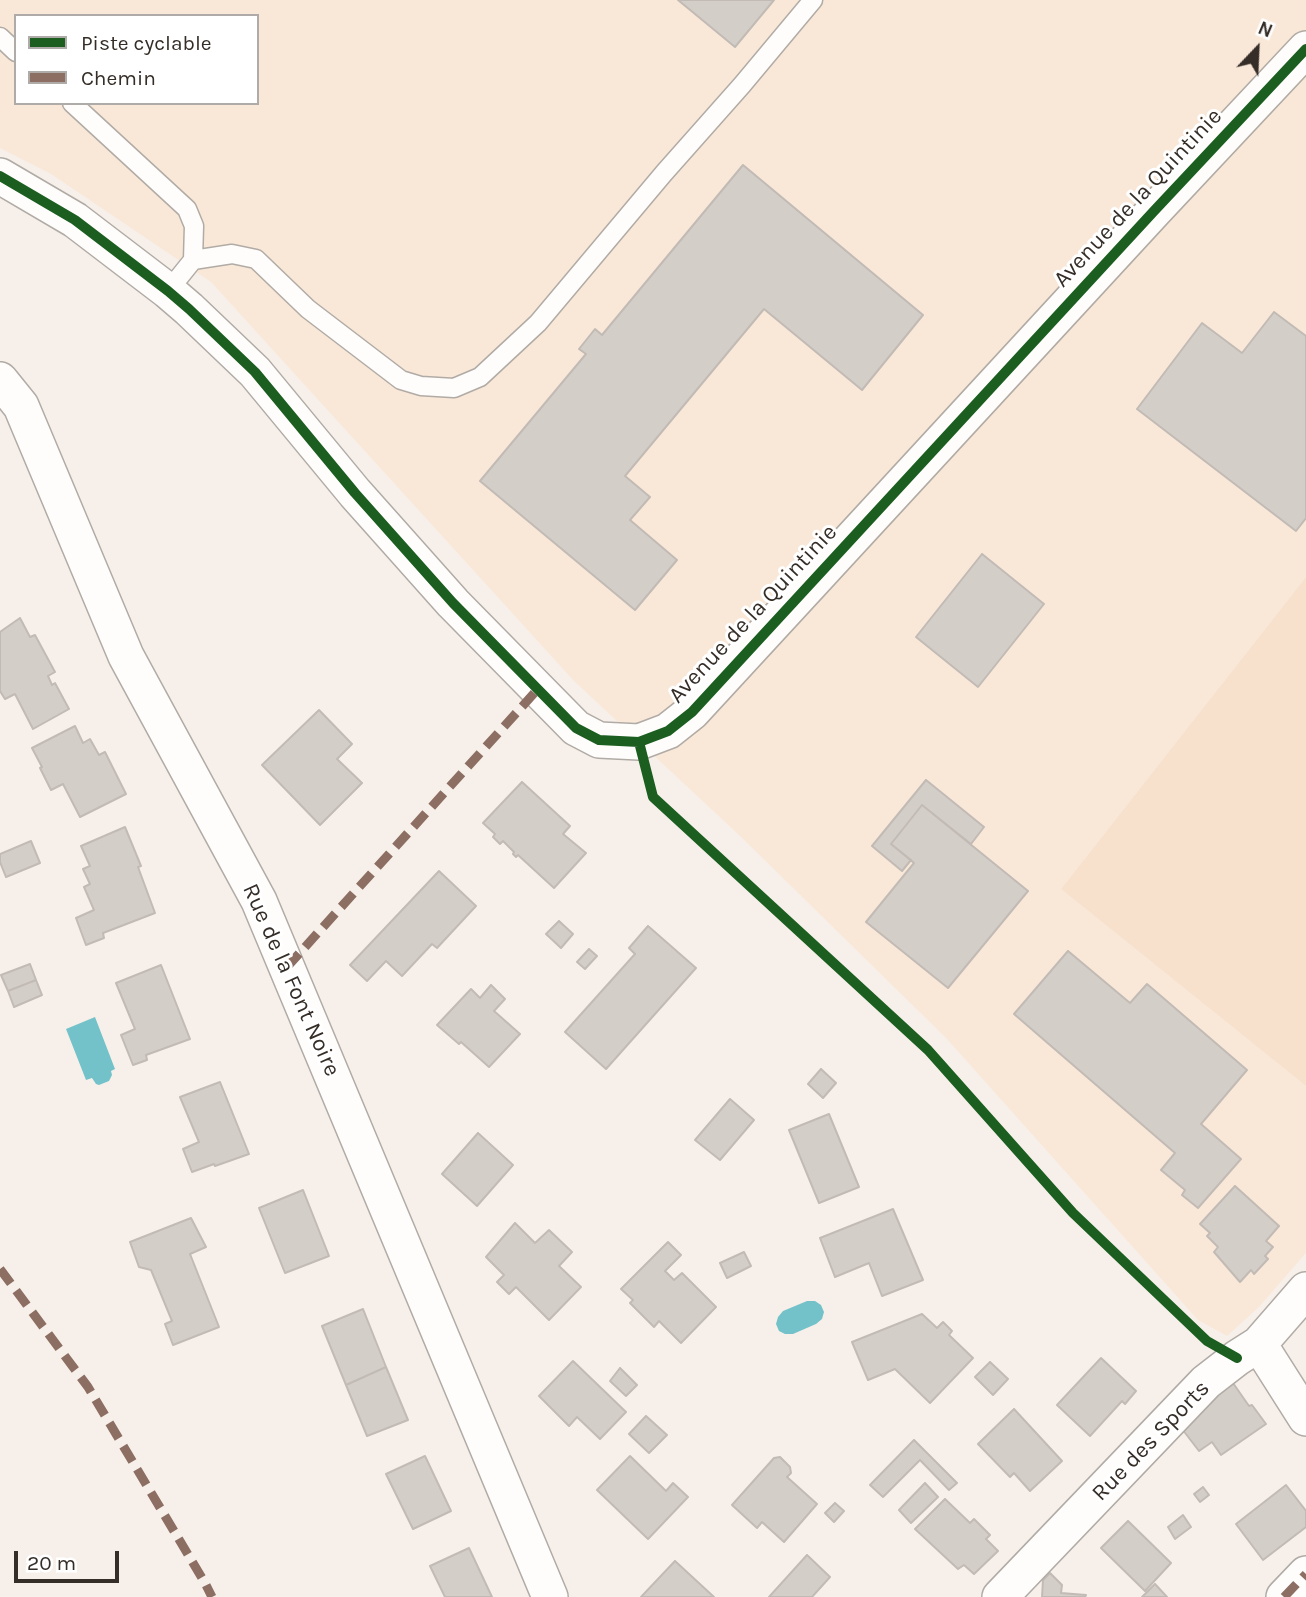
<!DOCTYPE html>
<style>
body{margin:0}
#map{position:relative;width:1306px;height:1597px;overflow:hidden;background:#f7f0ea;font-family:Karla,sans-serif}
canvas{display:block}
.legend{position:absolute;left:14px;top:14px;width:245px;height:91px;box-sizing:border-box;background:#fff;border:2px solid #aeaba9;margin:0;padding:9px 12px;list-style:none;font-size:21px;color:#352d27}
.legend li{display:flex;align-items:center;gap:14px;height:35px}
.legend b{width:35px;border:2px solid #aeaba9}
.north{position:absolute;left:1222px;top:14px;width:70px;height:70px;-webkit-text-stroke:5px #fff;paint-order:stroke;rotate:23deg;font-size:19px;font-weight:700;line-height:28px;text-align:center;color:#352d27}
.north::after{content:'';display:block;margin:auto;width:24px;height:32px;background:#352d27;clip-path:polygon(50% 0,100% 100%,50% 72%,0 100%)}
.scale{position:absolute;left:14px;top:1551px;width:105px;height:32px;box-sizing:border-box;border:4px solid #352d27;border-top:0;padding-left:9px;font-size:21px;line-height:24px;white-space:nowrap;color:#352d27;-webkit-text-stroke:5px #fff;paint-order:stroke}
</style>
<div id="map">
<canvas width="1306" height="1597"></canvas>
<ul class="legend">
<li><b style="height:9px;background:#1b5e20"></b>Piste cyclable</li>
<li><b style="height:9px;background:#8d6e63"></b>Chemin</li>
</ul>
<div class="north">N</div>
<div class="scale">20 m</div>
</div>
<script>
const c = document.querySelector('canvas').getContext('2d');
c.lineJoin = 'round';
function fillPath(path, color) {
  c.fillStyle = color;
  c.fill(path, 'evenodd');
}
function toPath(rows) {
  const path = new Path2D();
  for (const r of rows) {
    path.moveTo(r[0], r[1]);
    for (let i = 2; i < r.length; i += 2) path.lineTo(r[i], r[i + 1]);
  }
  return path;
}
function trace(path, color, width, dash) {
  c.strokeStyle = color;
  c.lineWidth = width;
  c.lineCap = dash ? 'butt' : 'round';
  c.setLineDash(dash || []);
  c.stroke(path);
}
function label(font, color, halo, rows, align = 'center') {
  c.font = font + ' Karla,sans-serif';
  c.lineWidth = 6;
  c.setLineDash([]);
  c.textBaseline = 'middle';
  c.strokeStyle = halo;
  c.fillStyle = color;
  for (const [text, x, y, turn = 0] of rows) {
    c.save();
    c.translate(x, y);
    c.rotate((+turn || 0) * Math.PI / 180);
    c.textAlign = isNaN(turn) ? turn : align;
    if (halo) c.strokeText(text, 0, 0);
    c.fillText(text, 0, 0);
    c.restore();
  }
}
fillPath(toPath([
 [0,0,1306,0,1306,577,1061,889,1306,1086,1306,1253,1259,1307,1227,1336,1198,1320,946,1038,740,836,574,681,211,282,51,174,0,148],
 [16,16,257,16,257,103,16,103]
]), '#f9e8d8');
fillPath(toPath([
 [1306,577,1306,1086,1061,889]
]), '#f7e0cc');
fillPath(toPath([
 [95,1017,115,1069,111,1071,112,1075,109,1081,99,1085,96,1084,92,1078,86,1080,66,1029],
 [807,1301,815,1301,821,1305,824,1312,822,1319,816,1324,793,1334,785,1334,779,1331,776,1324,778,1317,783,1311]
]), '#74c2c9');
const building = toPath([
 [678,0,774,0,735,47,678,0],
 [743,165,923,315,862,390,764,309,625,476,650,497,630,520,677,560,635,610,480,481,586,354,579,349,595,329,602,335,743,165],
 [1274,312,1306,336,1306,518,1296,531,1137,409,1202,323,1242,353,1274,312],
 [982,554,1044,604,978,687,916,637,982,554],
 [20,618,30,637,35,635,55,672,48,676,52,685,55,683,69,709,33,729,15,694,5,699,0,691,0,632,20,618],
 [319,710,352,744,337,759,362,783,320,825,262,765,319,710],
 [75,726,83,743,90,739,99,755,105,752,126,794,80,817,63,784,51,790,40,768,42,767,32,748,75,726],
 [926,780,984,827,971,844,922,805,891,844,911,860,902,871,872,846,926,780],
 [522,782,570,826,563,834,586,853,554,888,518,855,516,857,513,854,514,852,503,841,500,844,493,837,495,834,483,823,522,782],
 [922,805,1028,891,948,988,866,922,914,863,891,844,922,805],
 [125,827,141,866,138,867,155,913,103,933,104,938,86,945,76,918,94,910,84,887,90,884,83,869,90,866,81,846,125,827],
 [31,841,40,863,6,877,0,862,0,854,31,841],
 [439,871,476,906,437,948,432,944,402,976,386,961,367,981,350,965,439,871],
 [559,921,573,934,561,948,546,934,559,921],
 [648,926,696,968,606,1069,565,1032,635,954,629,948,648,926],
 [589,949,597,956,585,969,577,962,589,949],
 [1068,951,1130,1003,1147,984,1247,1070,1201,1124,1241,1159,1198,1208,1182,1195,1185,1190,1161,1170,1175,1153,1014,1014,1068,951],
 [30,964,36,980,8,991,1,975,30,964],
 [161,965,190,1039,146,1055,147,1060,133,1065,121,1035,135,1029,116,983,161,965],
 [36,980,42,995,14,1007,8,991,36,980],
 [491,985,505,999,494,1011,520,1034,489,1067,461,1042,459,1044,437,1025,471,989,480,998,491,985],
 [821,1069,836,1083,823,1098,808,1084,821,1069],
 [220,1082,249,1154,215,1166,214,1164,192,1172,183,1149,199,1142,180,1097,220,1082],
 [730,1099,754,1120,720,1160,695,1140,730,1099],
 [829,1114,859,1187,819,1203,789,1130,829,1114],
 [478,1133,513,1165,477,1206,442,1174,478,1133],
 [1235,1186,1279,1226,1266,1241,1273,1247,1265,1256,1268,1259,1254,1274,1251,1270,1240,1282,1214,1252,1218,1247,1207,1236,1210,1233,1200,1224,1235,1186],
 [303,1190,329,1256,285,1273,259,1208,303,1190],
 [893,1209,923,1280,882,1296,869,1263,835,1277,820,1238,893,1209],
 [191,1218,206,1247,190,1254,219,1327,173,1345,165,1324,172,1321,151,1270,139,1267,130,1242,191,1218],
 [515,1223,535,1243,549,1230,572,1252,559,1266,581,1287,549,1320,516,1287,509,1294,497,1282,504,1275,486,1257,515,1223],
 [668,1242,681,1255,665,1271,674,1280,682,1273,716,1307,681,1343,659,1321,654,1327,630,1303,633,1300,621,1289,668,1242],
 [744,1252,751,1266,727,1278,720,1263,744,1252],
 [363,1309,386,1367,346,1385,322,1326,363,1309],
 [922,1314,937,1328,943,1322,952,1331,949,1335,973,1358,930,1403,895,1369,868,1380,852,1342,922,1314],
 [1101,1358,1136,1391,1125,1404,1122,1401,1090,1436,1057,1405,1101,1358],
 [573,1361,626,1412,600,1439,577,1417,569,1426,539,1396,573,1361],
 [990,1362,1008,1379,993,1395,975,1377,990,1362],
 [386,1367,408,1420,367,1436,346,1385,386,1367],
 [620,1368,637,1385,626,1396,610,1381,620,1368],
 [1233,1383,1249,1406,1252,1405,1266,1424,1221,1455,1212,1442,1199,1451,1179,1425,1233,1383],
 [1014,1409,1062,1461,1030,1491,1014,1473,1010,1477,978,1444,1014,1409],
 [646,1416,667,1435,649,1453,629,1434,646,1416],
 [914,1440,957,1483,949,1490,920,1460,883,1497,870,1485,914,1440],
 [425,1456,451,1511,413,1529,386,1474,425,1456],
 [630,1456,666,1491,673,1483,688,1497,648,1539,597,1490,630,1456],
 [780,1457,790,1467,791,1473,787,1477,817,1504,784,1542,762,1522,757,1528,732,1505,774,1458,780,1457],
 [925,1483,938,1497,911,1523,899,1510,925,1483],
 [1286,1485,1306,1511,1306,1527,1263,1560,1236,1524,1286,1485],
 [1203,1487,1209,1495,1200,1502,1194,1494,1203,1487],
 [945,1499,970,1523,974,1519,990,1535,986,1539,998,1551,974,1574,964,1565,958,1569,915,1529,945,1499],
 [835,1503,844,1511,834,1522,825,1513,835,1503],
 [1183,1515,1191,1527,1175,1539,1168,1527,1183,1515],
 [1128,1521,1171,1563,1145,1591,1101,1548,1128,1521],
 [469,1548,492,1597,445,1597,430,1566,469,1548],
 [807,1555,830,1577,812,1597,769,1597,807,1555],
 [675,1561,714,1597,641,1597,675,1561],
 [1050,1573,1062,1585,1061,1593,1086,1595,1085,1597,1042,1597,1043,1580,1050,1573],
 [1155,1584,1167,1597,1142,1597,1155,1584]
]);
fillPath(building, '#d4cec8');
trace(building, '#c2bbb5', 2);
const service = toPath([
 [0,37,16,52],
 [72,103,187,209,194,226,193,260,232,254,256,259,308,309,401,380,421,386,454,388,480,377,538,323,664,173,742,85,813,0],
 [168,291,193,260]
]);
const minor = toPath([
 [0,176,75,220,168,291,189,309,255,372,355,493,453,603,576,728,599,740,639,742,668,731,692,712,1154,211,1306,49],
 [0,380,21,406,126,656,259,901,550,1597],
 [1259,1344,1306,1418],
 [1000,1597,1206,1382,1237,1358,1259,1344,1306,1290],
 [1284,1597,1306,1574]
]);
trace(service, '#b1aba5', 21);
trace(minor, '#b1aba5', 38);
trace(service, '#fefdfc', 18);
trace(minor, '#fefdfc', 35);
trace(toPath([
 [287,967,537,690],
 [0,1269,88,1387,205,1583,212,1597],
 [1284,1597,1306,1574]
]), '#8d6e63', 9, [18, 9]);
trace(toPath([
 [0,176,75,220,168,291,189,309,255,372,355,493,453,603,576,728,599,740,639,742,668,731,692,712,1154,211,1306,49],
 [639,742,653,797,928,1050,1073,1213,1207,1341,1237,1358]
]), '#1b5e20', 10);
label('23px', '#352d27', '#fff', [
 ["Avenue de la Quintinie",1138,198,-47],
 ["Avenue de la Quintinie",753,614,-47],
 ["Rue de la Font Noire",291,980,66],
 ["Rue des Sports",1151,1441,-46]
]);
</script>
